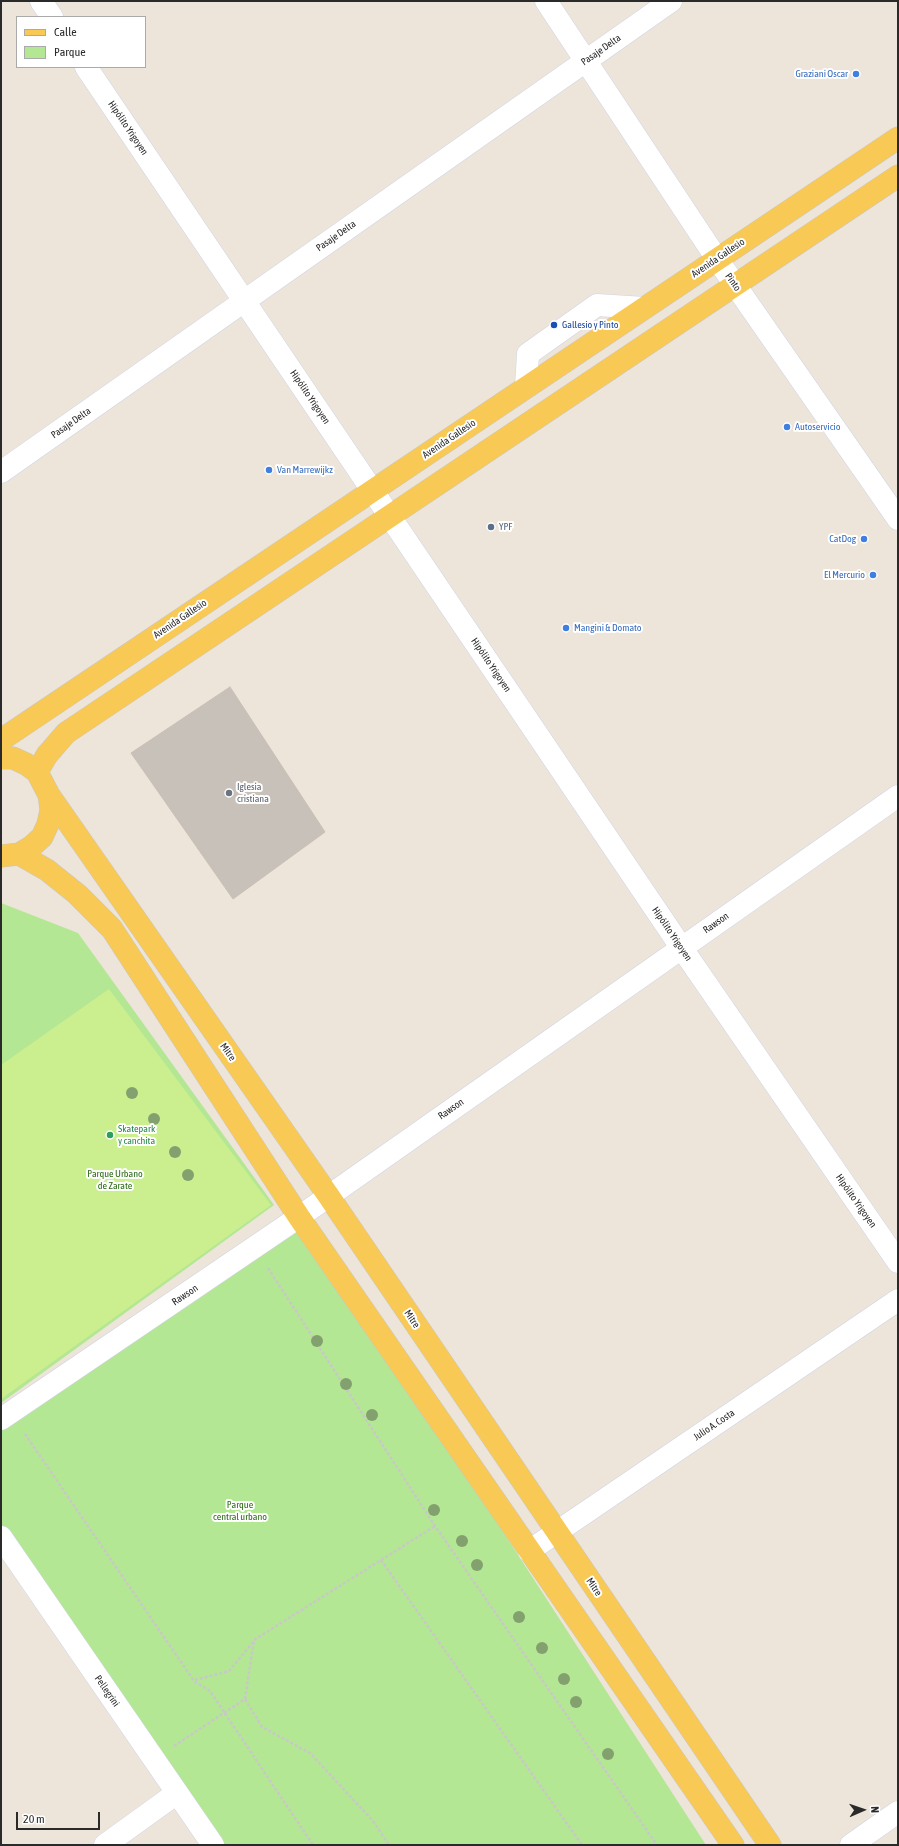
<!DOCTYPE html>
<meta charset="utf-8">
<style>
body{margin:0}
#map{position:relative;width:899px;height:1846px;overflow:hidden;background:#ede4da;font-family:"Asap Condensed",sans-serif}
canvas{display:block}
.frame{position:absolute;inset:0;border:2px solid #2a2a2a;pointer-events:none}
.legend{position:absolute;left:16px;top:16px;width:130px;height:52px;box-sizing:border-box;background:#fff;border:1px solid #aaa;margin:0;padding:5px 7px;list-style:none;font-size:12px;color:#2a2a2a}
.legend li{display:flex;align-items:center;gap:8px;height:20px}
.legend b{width:20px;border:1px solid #aaa}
.north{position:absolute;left:843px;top:1790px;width:40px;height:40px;-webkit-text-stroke:3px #fff;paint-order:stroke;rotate:88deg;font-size:11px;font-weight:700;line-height:16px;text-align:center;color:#2a2a2a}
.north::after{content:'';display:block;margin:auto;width:14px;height:18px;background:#2a2a2a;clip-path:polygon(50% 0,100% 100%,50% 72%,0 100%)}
.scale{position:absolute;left:16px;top:1812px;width:84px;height:18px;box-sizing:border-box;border:2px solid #2a2a2a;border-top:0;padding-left:5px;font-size:12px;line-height:14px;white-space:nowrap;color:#2a2a2a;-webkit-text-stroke:3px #fff;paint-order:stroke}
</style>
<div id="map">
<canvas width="899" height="1846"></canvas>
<div class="frame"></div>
<ul class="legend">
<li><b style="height:5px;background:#f8c954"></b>Calle</li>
<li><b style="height:11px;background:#b4e793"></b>Parque</li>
</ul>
<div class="north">N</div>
<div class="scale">20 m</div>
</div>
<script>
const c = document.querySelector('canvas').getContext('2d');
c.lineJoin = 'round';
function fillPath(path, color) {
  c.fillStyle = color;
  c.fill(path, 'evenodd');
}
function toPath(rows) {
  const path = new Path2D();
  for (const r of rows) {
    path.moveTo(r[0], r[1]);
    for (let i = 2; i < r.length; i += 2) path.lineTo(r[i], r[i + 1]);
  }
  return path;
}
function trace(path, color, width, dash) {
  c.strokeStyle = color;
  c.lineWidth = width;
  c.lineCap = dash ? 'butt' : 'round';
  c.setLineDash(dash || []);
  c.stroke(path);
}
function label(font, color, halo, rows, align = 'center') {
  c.font = font + ' "Asap Condensed",sans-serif';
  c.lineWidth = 4;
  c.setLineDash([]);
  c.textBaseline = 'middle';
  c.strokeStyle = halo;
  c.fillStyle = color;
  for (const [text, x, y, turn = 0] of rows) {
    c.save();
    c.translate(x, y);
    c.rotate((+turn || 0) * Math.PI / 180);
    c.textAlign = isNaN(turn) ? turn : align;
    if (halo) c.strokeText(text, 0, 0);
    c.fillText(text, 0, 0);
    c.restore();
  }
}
fillPath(toPath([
 [1,903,78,933,274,1205,1,1403],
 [299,1217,706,1845,219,1845,1,1536,1,1420]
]), '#b4e793');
fillPath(toPath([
 [109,989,271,1205,1,1399,1,1065]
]), '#cbef8e');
const building = toPath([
 [230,687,325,832,233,899,131,753,230,687]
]);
fillPath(building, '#c8c1ba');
trace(building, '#c8c0b4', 1);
const minor = toPath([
 [41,1,52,17],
 [546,1,717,259,898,519],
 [86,67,681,947,898,1262],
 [526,387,528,354,597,305,644,308],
 [1,472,671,1],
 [1,1419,299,1217,898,796],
 [1,1537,213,1845],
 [529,1551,898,1300],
 [105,1845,177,1793],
 [851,1845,898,1812]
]);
const major = toPath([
 [1,740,898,138],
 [1,758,13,758,26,764,37,772,49,795,51,810,48,824,42,837,31,847,19,854,1,856],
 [37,772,47,755,66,733,898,176],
 [49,795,328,1195,770,1845],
 [19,854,47,870,77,894,112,929,299,1217,733,1845]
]);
trace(minor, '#d0d4e3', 23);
trace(major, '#c8c8c8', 23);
trace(toPath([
 [268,1268,435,1526,657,1845],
 [25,1434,194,1681,210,1691,313,1845],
 [381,1560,582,1845],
 [195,1680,229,1671,254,1641],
 [245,1699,262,1727,310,1753,373,1821,389,1845],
 [174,1746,245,1699,254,1640,435,1526]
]), '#c8c8c8', 2.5, [3, 2]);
trace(minor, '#fff', 22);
trace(major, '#f8c954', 22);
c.fillStyle = '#83a16e';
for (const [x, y] of [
 [132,1093],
 [154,1119],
 [175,1152],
 [188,1175],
 [317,1341],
 [346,1384],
 [372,1415],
 [434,1510],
 [462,1541],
 [477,1565],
 [519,1617],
 [542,1648],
 [564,1679],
 [576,1702],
 [608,1754]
]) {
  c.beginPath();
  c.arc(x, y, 6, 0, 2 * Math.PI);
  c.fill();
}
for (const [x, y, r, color] of [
 [856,74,4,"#3f7fe0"],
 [554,325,4,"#1a4fb4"],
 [787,427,4,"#3f7fe0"],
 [269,470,4,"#3f7fe0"],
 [491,527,4,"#5c6f8a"],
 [864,539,4,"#3f7fe0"],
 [873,575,4,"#3f7fe0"],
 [566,628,4,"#3f7fe0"],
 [229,793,4,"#6b7280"],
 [110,1135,4,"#2e9e5b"]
]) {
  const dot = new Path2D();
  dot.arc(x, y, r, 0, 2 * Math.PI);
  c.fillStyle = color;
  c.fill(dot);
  trace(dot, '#fff', 1.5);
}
label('10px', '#2a2a2a', '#fff', [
 ["Pasaje Delta",601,50,-35],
 ["Hipólito Yrigoyen",128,128,56],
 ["Pasaje Delta",336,236,-35],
 ["Avenida Gallesio",718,258,-34],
 ["Pinto",733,282,55],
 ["Hipólito Yrigoyen",310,397,56],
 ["Pasaje Delta",71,423,-35],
 ["Avenida Gallesio",449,439,-34],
 ["Avenida Gallesio",180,619,-34],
 ["Hipólito Yrigoyen",491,665,56],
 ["Rawson",716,923,-35],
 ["Hipólito Yrigoyen",672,934,56],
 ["Mitre",228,1052,55],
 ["Rawson",451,1109,-35],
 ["Hipólito Yrigoyen",856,1201,55],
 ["Rawson",185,1295,-34],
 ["Mitre",412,1319,56],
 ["Julio A. Costa",714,1425,-34],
 ["Mitre",594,1587,56],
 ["Pellegrini",107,1691,55]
]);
label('10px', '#366cbe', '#fff', [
 ["Graziani Oscar",848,74],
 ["Autoservicio",795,427,"left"],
 ["Van Marrewijkz",277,470,"left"],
 ["CatDog",856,539],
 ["El Mercurio",865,575],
 ["Mangini & Domato",574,628,"left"]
], 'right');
label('10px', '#164399', '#fff', [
 ["Gallesio y Pinto",562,325]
], 'left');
label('10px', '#4e5e75', '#fff', [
 ["YPF",499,527]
], 'left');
label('10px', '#5b616d', '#fff', [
 ["Iglesia",237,787],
 ["cristiana",237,799]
], 'left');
label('10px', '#27864d', '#fff', [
 ["Skatepark",118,1129],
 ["y canchita",118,1141]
], 'left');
label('10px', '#2c6a16', '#fff', [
 ["Parque Urbano",115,1174],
 ["de Zarate",115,1186],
 ["Parque",240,1505],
 ["central urbano",240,1517]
]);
</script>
